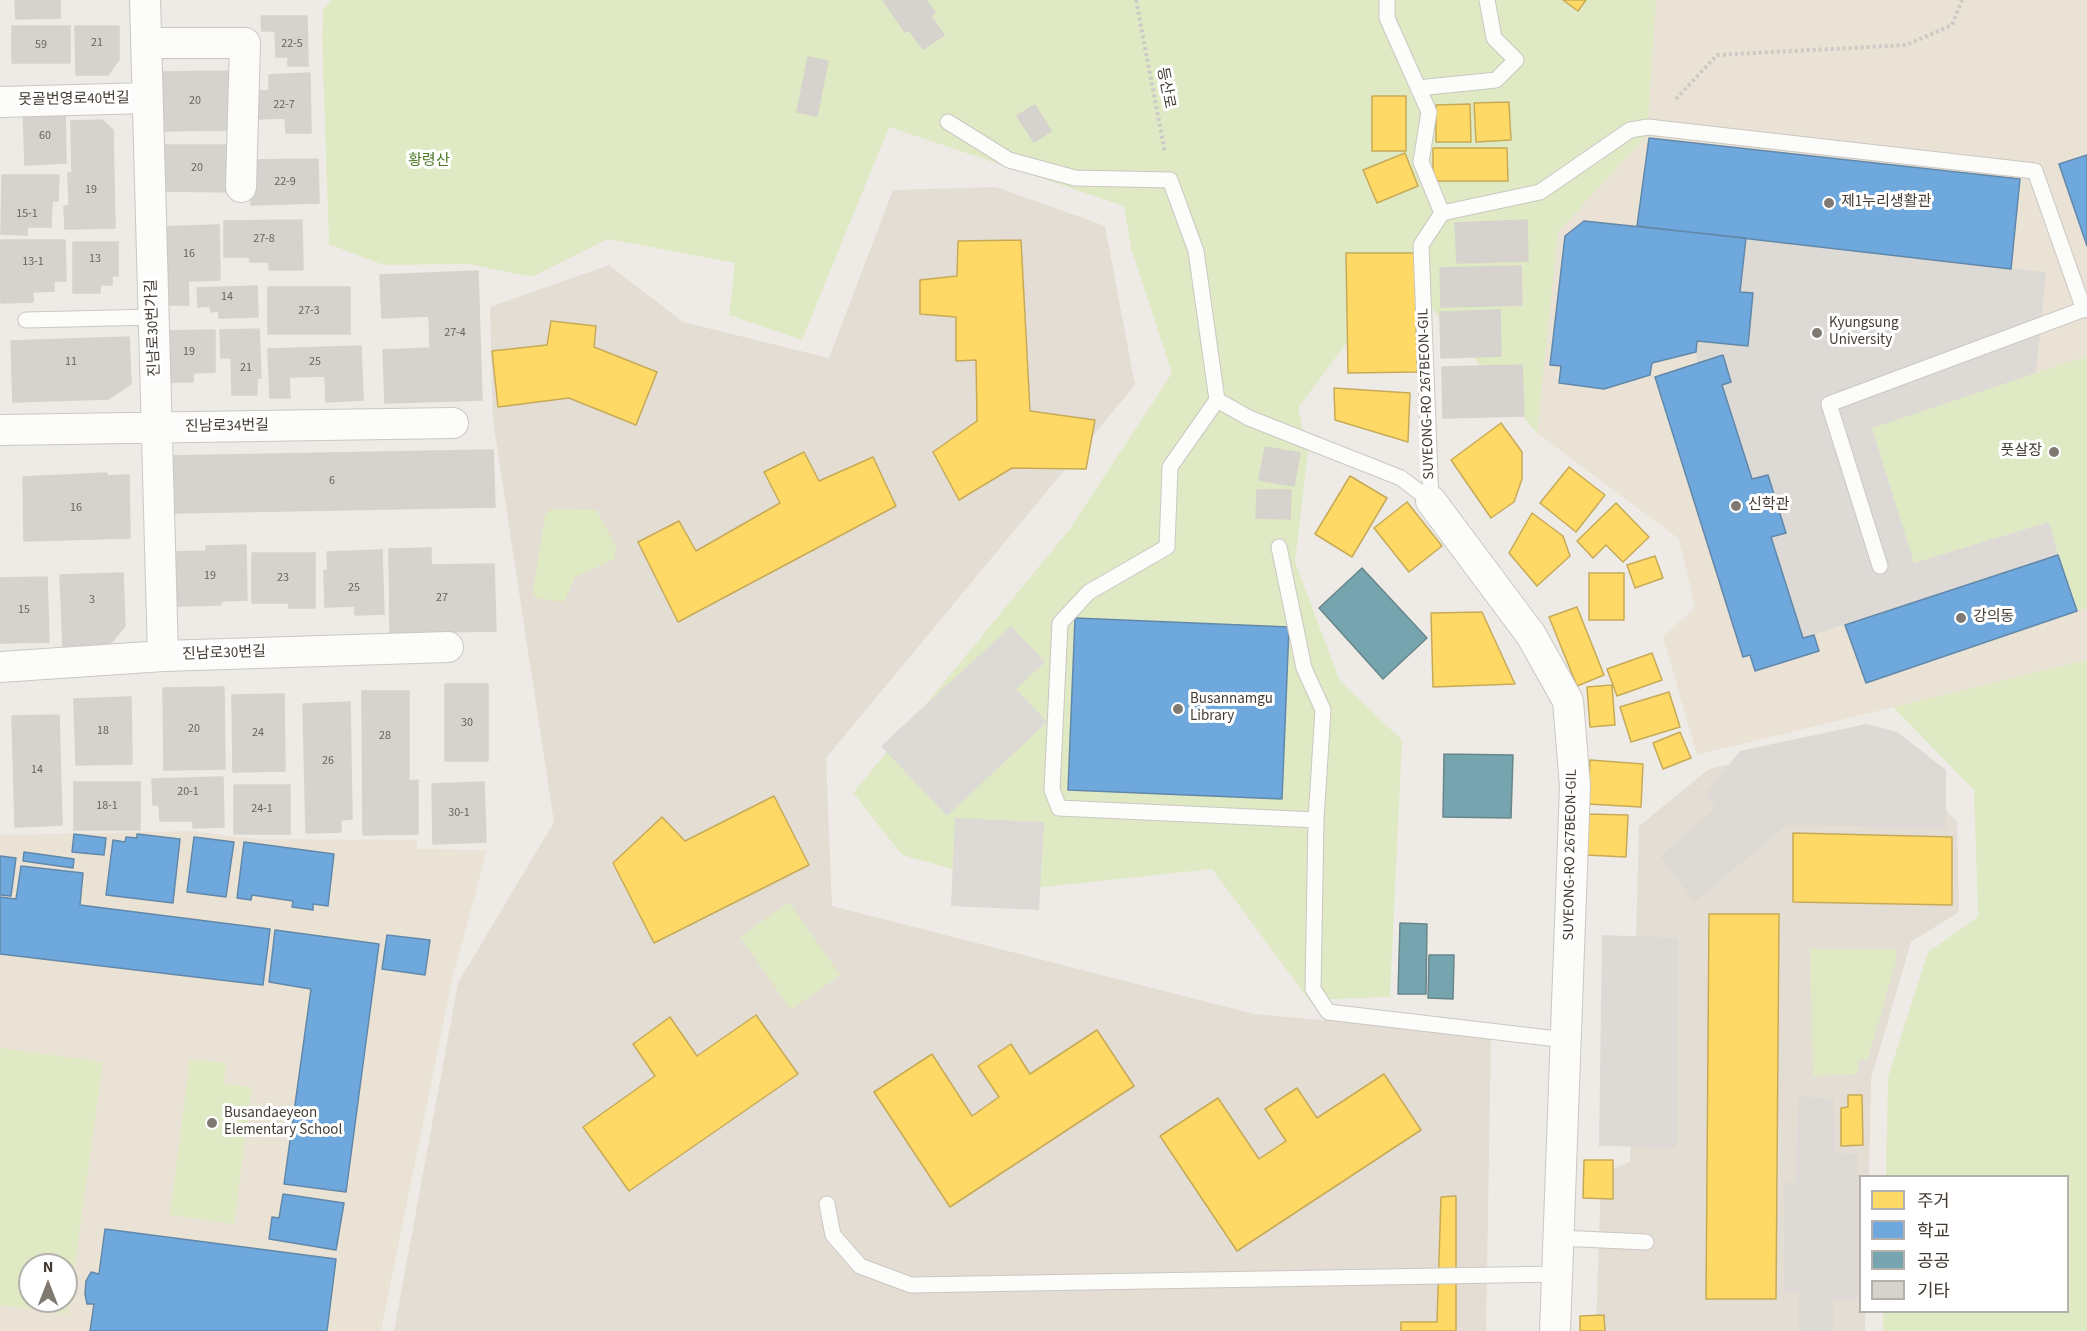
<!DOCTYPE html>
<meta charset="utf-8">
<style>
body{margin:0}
#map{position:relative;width:2087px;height:1331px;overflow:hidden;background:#eeebe6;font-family:"Source Sans 3","Noto Sans KR",sans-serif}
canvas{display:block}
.legend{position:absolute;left:1859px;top:1175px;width:210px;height:138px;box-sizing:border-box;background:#fff;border:2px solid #b4b1ad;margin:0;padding:8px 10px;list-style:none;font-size:18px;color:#443c33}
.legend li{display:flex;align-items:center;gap:12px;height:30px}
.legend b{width:30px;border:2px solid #b4b1ad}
.north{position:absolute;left:18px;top:1253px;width:60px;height:60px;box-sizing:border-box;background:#fff;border:2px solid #b4b1ad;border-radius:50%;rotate:0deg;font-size:16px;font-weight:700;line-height:24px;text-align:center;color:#443c33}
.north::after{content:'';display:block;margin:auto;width:21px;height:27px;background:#807972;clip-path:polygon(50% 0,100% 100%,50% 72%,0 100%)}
</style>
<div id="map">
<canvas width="2087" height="1331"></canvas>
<ul class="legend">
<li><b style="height:16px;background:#ffd966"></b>주거</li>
<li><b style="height:16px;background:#6fa8dc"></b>학교</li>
<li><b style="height:16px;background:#76a5af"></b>공공</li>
<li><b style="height:16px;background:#d6d2cd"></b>기타</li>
</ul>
<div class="north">N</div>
</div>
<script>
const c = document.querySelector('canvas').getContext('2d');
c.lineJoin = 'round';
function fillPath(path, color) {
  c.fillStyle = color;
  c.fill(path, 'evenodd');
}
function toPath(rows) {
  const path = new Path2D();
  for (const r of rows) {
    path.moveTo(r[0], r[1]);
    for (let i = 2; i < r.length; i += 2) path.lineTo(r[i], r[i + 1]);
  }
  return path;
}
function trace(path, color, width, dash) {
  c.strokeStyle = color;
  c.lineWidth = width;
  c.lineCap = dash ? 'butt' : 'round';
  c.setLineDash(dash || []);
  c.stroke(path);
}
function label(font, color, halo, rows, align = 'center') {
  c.font = font + ' "Source Sans 3","Noto Sans KR",sans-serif';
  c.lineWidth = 6;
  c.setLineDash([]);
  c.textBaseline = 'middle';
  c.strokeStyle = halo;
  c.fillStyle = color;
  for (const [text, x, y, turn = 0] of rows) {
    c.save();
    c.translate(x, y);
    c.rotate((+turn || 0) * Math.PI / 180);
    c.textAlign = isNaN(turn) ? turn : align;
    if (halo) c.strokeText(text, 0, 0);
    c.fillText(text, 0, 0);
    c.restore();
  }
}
fillPath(toPath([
 [996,187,1105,226,1135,385,826,758,832,906,1254,1014,1491,1035,1486,1331,394,1331,458,983,554,822,493,421,490,307,609,265,683,322,829,358,893,190],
 [1875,730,1957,822,1959,912,1911,942,1871,1079,1869,1176,1860,1176,1860,1312,1865,1312,1865,1331,1596,1331,1601,1174,1630,1162,1639,826,1709,769]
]), '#e3ddd3');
fillPath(toPath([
 [1656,0,2087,0,2087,660,1697,755,1663,637,1695,607,1679,539,1537,433,1558,232,1647,135],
 [190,831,257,839,417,840,417,849,487,850,452,980,381,1331,0,1331,0,835],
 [30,1265,66,1265,66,1301,30,1301]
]), '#eae2d5');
fillPath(toPath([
 [331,0,1656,0,1647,135,1558,232,1537,433,1400,271,1298,408,1308,453,1295,562,1340,681,1402,740,1390,997,1309,1000,1212,869,1026,889,902,855,853,793,1069,530,1172,373,1131,248,1124,206,889,127,802,340,729,315,735,263,608,239,532,277,469,264,383,265,329,244,322,38,323,10],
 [2087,356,2087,608,2077,611,2048,522,1914,563,1871,428],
 [551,509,596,510,617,547,614,559,575,577,564,602,536,598,533,592,545,515],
 [2087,660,2087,1331,1883,1331,1883,1312,2068,1312,2068,1176,1886,1176,1888,1077,1928,952,1978,917,1974,790,1893,707],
 [789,902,840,975,791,1010,740,937],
 [1810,949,1897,949,1896,961,1868,1059,1858,1060,1858,1074,1813,1076],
 [0,1048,103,1062,68,1314,0,1305],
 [30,1265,66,1265,66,1301,30,1301],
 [190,1059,226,1063,224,1084,252,1087,234,1224,170,1215]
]), '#dfeac4');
fillPath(toPath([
 [1746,238,2046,272,2036,373,1872,428,1914,563,2049,522,2058,555,1803,638,1771,537,1786,533,1768,475,1752,479,1722,385,1731,382,1723,356,1698,363,1696,352,1697,341,1748,346,1753,294,1740,292],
 [1011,626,1045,662,1016,689,1047,722,947,816,881,746],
 [1866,724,1897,732,1946,770,1946,828,1787,825,1695,902,1660,856,1716,808,1707,792,1740,751],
 [955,818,1044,822,1039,910,951,906],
 [1602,935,1678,938,1677,1147,1599,1146],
 [1798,1096,1834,1099,1835,1153,1858,1154,1857,1299,1833,1299,1834,1331,1798,1331,1799,1291,1784,1291,1784,1183,1796,1183]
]), '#dddad6');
const homes = toPath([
 [1563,0,1586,0,1578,11,1563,0],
 [1372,96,1406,96,1406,151,1372,151,1372,96],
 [1509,102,1511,140,1476,142,1474,103,1509,102],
 [1470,104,1471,142,1436,142,1436,105,1470,104],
 [1433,148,1507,148,1508,181,1433,181,1433,148],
 [1405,153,1418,186,1377,203,1363,170,1405,153],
 [1021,240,1030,411,1095,420,1086,469,1012,468,959,500,933,452,977,421,976,360,956,361,956,317,920,314,920,280,957,276,958,241,1021,240],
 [1346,253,1415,253,1417,372,1348,373,1346,253],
 [551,321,596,326,594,347,657,372,636,425,569,398,498,407,492,351,547,345,551,321],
 [1334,388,1410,393,1408,442,1335,420,1334,388],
 [1501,423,1522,452,1522,479,1514,502,1491,518,1451,460,1501,423],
 [804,452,819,481,873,457,896,506,678,622,638,542,679,521,696,551,780,503,764,472,804,452],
 [1569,467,1605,495,1576,532,1540,503,1569,467],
 [1350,476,1387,498,1352,557,1315,534,1350,476],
 [1407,502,1442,546,1409,572,1374,528,1407,502],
 [1616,503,1649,537,1623,562,1606,545,1593,558,1577,541,1616,503],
 [1532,513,1563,536,1570,556,1537,586,1509,553,1532,513],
 [1655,556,1663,578,1635,588,1627,565,1655,556],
 [1589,573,1624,573,1624,620,1589,620,1589,573],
 [1577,607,1604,675,1577,686,1549,617,1577,607],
 [1482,612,1515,684,1433,687,1431,613,1482,612],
 [1652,653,1662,680,1617,696,1607,669,1652,653],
 [1612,685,1615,725,1590,727,1587,687,1612,685],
 [1669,692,1680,727,1631,742,1620,707,1669,692],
 [1680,732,1691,758,1663,769,1653,743,1680,732],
 [1590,760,1643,764,1641,807,1588,804,1590,760],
 [774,796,809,865,654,943,613,863,662,817,685,841,774,796],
 [1588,814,1628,815,1626,857,1586,855,1588,814],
 [1793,833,1952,837,1952,905,1793,902,1793,833],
 [1709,914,1779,914,1776,1299,1706,1299,1709,914],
 [756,1015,798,1074,629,1191,583,1127,655,1076,633,1044,670,1017,697,1056,756,1015],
 [1097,1030,1134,1086,950,1207,874,1092,932,1054,972,1116,999,1097,978,1066,1011,1044,1030,1074,1097,1030],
 [1384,1074,1421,1130,1237,1251,1160,1136,1218,1098,1259,1159,1286,1141,1265,1109,1297,1088,1317,1118,1384,1074],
 [1848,1095,1862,1095,1863,1145,1841,1146,1841,1108,1848,1107,1848,1095],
 [1584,1160,1613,1160,1613,1199,1583,1198,1584,1160],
 [1456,1196,1456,1331,1401,1331,1401,1322,1437,1322,1441,1197,1456,1196],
 [1604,1315,1605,1331,1580,1331,1580,1316,1604,1315]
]);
fillPath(homes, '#ffd966');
trace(homes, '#c7aa57', 1.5);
const schools = toPath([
 [1649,138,2020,179,2011,269,1637,226,1649,138],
 [2087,155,2087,246,2059,164,2087,155],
 [1584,221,1746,238,1740,292,1753,293,1748,346,1697,341,1696,352,1652,363,1650,375,1604,389,1559,383,1561,366,1550,365,1565,236,1584,221],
 [1723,355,1731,382,1722,385,1752,479,1768,475,1786,533,1771,537,1803,638,1814,635,1819,651,1755,671,1750,655,1743,657,1655,377,1723,355],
 [2058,555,2077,611,1866,683,1845,625,2058,555],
 [1075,618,1289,627,1282,799,1068,790,1075,618],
 [74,834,106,838,104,855,72,852,74,834],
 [137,834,180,839,173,903,106,895,113,840,125,842,126,837,137,838,137,834],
 [194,837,234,842,226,897,187,892,194,837],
 [244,842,334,854,328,906,313,904,313,910,292,907,293,901,252,895,251,900,237,898,244,842],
 [24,852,74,859,73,868,23,861,24,852],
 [0,856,16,858,11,896,0,895,0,856],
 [21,866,83,873,80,905,270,929,263,985,0,954,0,897,16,899,21,866],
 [275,930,379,944,346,1192,284,1184,311,989,269,982,275,930],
 [387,935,430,940,425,975,382,969,387,935],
 [283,1194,344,1203,336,1250,269,1239,272,1217,279,1218,283,1194],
 [105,1229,336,1259,327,1331,90,1331,94,1304,87,1304,85,1294,86,1281,91,1272,99,1274,105,1229]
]);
fillPath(schools, '#6fa8dc');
trace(schools, '#6288a9', 1.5);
const public = toPath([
 [1362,568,1427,638,1383,679,1319,608,1362,568],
 [1444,754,1513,755,1511,818,1443,817,1444,754],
 [1400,923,1427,924,1426,994,1398,994,1400,923],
 [1429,955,1454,955,1453,999,1428,998,1429,955]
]);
fillPath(public, '#76a5af');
trace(public, '#67868a', 1.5);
const building = toPath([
 [15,0,60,0,60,18,16,19,15,0],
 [883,0,926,0,935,13,931,16,944,35,923,49,909,30,905,32,883,0],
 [261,16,307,16,308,66,288,66,288,57,276,57,275,31,262,31,261,16],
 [12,26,70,26,70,63,12,63,12,26],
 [75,26,119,26,119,59,108,75,76,75,75,26],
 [808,57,828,61,817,116,797,112,808,57],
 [231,71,232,130,159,131,158,72,231,71],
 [310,73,311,133,286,133,285,118,257,119,256,91,269,91,269,75,310,73],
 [1035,105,1051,131,1034,142,1017,116,1035,105],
 [65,109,66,163,25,165,23,110,65,109],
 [102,120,113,130,115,228,65,229,64,206,69,206,68,173,72,173,71,121,102,120],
 [162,145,233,145,233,192,162,191,162,145],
 [318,159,319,203,251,205,250,160,318,159],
 [2,175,59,175,58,201,52,201,51,227,27,227,27,235,1,234,2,175],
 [302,220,303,270,269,270,269,262,250,262,249,257,224,257,224,221,302,220],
 [1527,220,1528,261,1457,263,1455,223,1527,220],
 [219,225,220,280,188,281,189,305,161,305,158,227,219,225],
 [0,240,65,240,66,281,54,281,54,291,33,292,33,302,1,303,0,240],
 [73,242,118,242,118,276,112,276,112,285,100,285,100,293,73,293,73,242],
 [1521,266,1522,305,1441,307,1440,268,1521,266],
 [478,271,482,400,385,403,383,350,430,348,429,316,382,318,380,275,478,271],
 [257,286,258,317,219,318,219,311,211,312,210,306,198,307,197,288,257,286],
 [268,287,350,287,350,334,268,334,268,287],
 [1500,310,1501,356,1441,358,1440,312,1500,310],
 [259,329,261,378,257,378,257,395,232,395,231,358,221,358,220,330,259,329],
 [215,330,215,372,193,373,193,382,164,382,163,331,215,330],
 [129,337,131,384,108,399,13,402,11,341,129,337],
 [361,346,363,400,326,402,325,376,289,377,290,398,270,398,268,349,361,346],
 [1522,365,1524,416,1443,418,1442,367,1522,365],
 [1265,447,1300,453,1294,486,1259,480,1265,447],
 [493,450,495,507,173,513,168,456,493,450],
 [107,473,106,476,129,475,130,538,24,541,23,477,107,473],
 [1257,490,1291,490,1290,519,1256,518,1257,490],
 [246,545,247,600,221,601,221,605,175,606,174,552,206,551,206,546,246,545],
 [431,548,431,565,494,564,496,631,390,633,389,549,431,548],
 [382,550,384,614,355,615,355,606,325,607,324,571,328,570,327,552,382,550],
 [252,553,315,553,315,608,289,608,289,603,252,603,252,553],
 [123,573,125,626,110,644,63,646,60,575,123,573],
 [47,577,49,642,0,643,0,578,47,577],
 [445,684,488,684,488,761,445,761,445,684],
 [224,687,225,769,164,770,163,688,224,687],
 [362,691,409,691,409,781,418,780,418,834,363,835,362,691],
 [284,694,285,771,233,772,232,695,284,694],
 [131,697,132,764,76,765,74,699,131,697],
 [350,702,352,819,341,820,341,832,306,833,303,704,350,702],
 [59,715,62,825,15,827,12,716,59,715],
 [223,777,224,827,193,828,193,821,160,821,159,805,153,805,152,779,223,777],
 [74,782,140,782,140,830,74,830,74,782],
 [484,782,486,842,433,844,432,784,484,782],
 [234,785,290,785,290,834,234,834,234,785]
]);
fillPath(building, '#d6d2cd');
trace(building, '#d6d2cc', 1.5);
const service = toPath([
 [1387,0,1387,18,1429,112,1421,162,1442,213,1421,245,1431,501],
 [1418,88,1496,80,1516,60,1494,38,1487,0],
 [948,122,1009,160,1075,178,1170,180,1196,251,1217,400,1249,418,1401,478,1431,501],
 [1442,213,1540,192,1630,130,1648,127,2035,171,2084,310],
 [26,320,154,317],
 [1217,400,1170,467,1167,547,1089,592,1060,623,1052,790,1059,808,1316,820],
 [1279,547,1304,668,1323,710,1316,820,1313,989,1328,1012,1566,1040],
 [1880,566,1829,404,2087,308],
 [827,1204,833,1235,860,1266,911,1285,1558,1274],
 [1559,1238,1646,1242]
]);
const minor = toPath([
 [145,0,163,656],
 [146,43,245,43,241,187],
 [0,102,147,98],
 [0,430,453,423],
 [1431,501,1531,635,1568,701,1575,786,1555,1331],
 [0,667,163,656,448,647]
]);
trace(service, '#cbc7c2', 17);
trace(minor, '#cbc7c2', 32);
trace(toPath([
 [1136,0,1165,153],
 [1676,99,1717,55,1906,45,1952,25,1962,0]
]), '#cdcac6', 4, [3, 3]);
trace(service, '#fcfcfb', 15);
trace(minor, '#fcfcfb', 30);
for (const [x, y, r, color] of [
 [1829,203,6,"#807972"],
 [1817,333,6,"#807972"],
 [2054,452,6,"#807972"],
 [1736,506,6,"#807972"],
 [1961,618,6,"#807972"],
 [1178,709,6,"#807972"],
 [212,1123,6,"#807972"]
]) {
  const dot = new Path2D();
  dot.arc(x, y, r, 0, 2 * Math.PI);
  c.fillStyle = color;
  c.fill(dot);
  trace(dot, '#fff', 2);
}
label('12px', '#6a635b', null, [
 ["21",97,43],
 ["22-5",292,44],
 ["59",41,45],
 ["20",195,101],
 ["22-7",284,105],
 ["60",45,136],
 ["20",197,168],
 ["22-9",285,182],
 ["19",91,190],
 ["15-1",27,214],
 ["27-8",264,239],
 ["16",189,254],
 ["13",95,259],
 ["13-1",33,262],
 ["14",227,297],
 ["27-3",309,311],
 ["27-4",455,333],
 ["19",189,352],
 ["11",71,362],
 ["25",315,362],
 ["21",246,368],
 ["6",332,481],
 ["16",76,508],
 ["19",210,576],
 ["23",283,578],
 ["25",354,588],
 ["27",442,598],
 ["3",92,600],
 ["15",24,610],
 ["30",467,723],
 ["20",194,729],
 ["18",103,731],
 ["24",258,733],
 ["28",385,736],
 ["26",328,761],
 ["14",37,770],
 ["20-1",188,792],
 ["18-1",107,806],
 ["24-1",262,809],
 ["30-1",459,813]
]);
label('15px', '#443c33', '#fff', [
 ["등산로",1165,88,79],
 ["못골번영로40번길",74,100,-1],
 ["진남로30번가길",154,328,-92],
 ["SUYEONG-RO 267BEON-GIL",1427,394,-92],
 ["진남로34번길",227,427,-1],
 ["진남로30번길",224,654,-2],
 ["SUYEONG-RO 267BEON-GIL",1571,855,-89]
]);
label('15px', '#4c7824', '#fff', [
 ["황령산",429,162]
]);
label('15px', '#443c33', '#fff', [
 ["제1누리생활관",1841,203],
 ["Kyungsung",1829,324],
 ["University",1829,341],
 ["풋살장",2042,452,"right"],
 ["신학관",1748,506],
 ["강의동",1973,618],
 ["Busannamgu",1190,700],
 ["Library",1190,717],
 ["Busandaeyeon",224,1114],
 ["Elementary School",224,1131]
], 'left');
</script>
